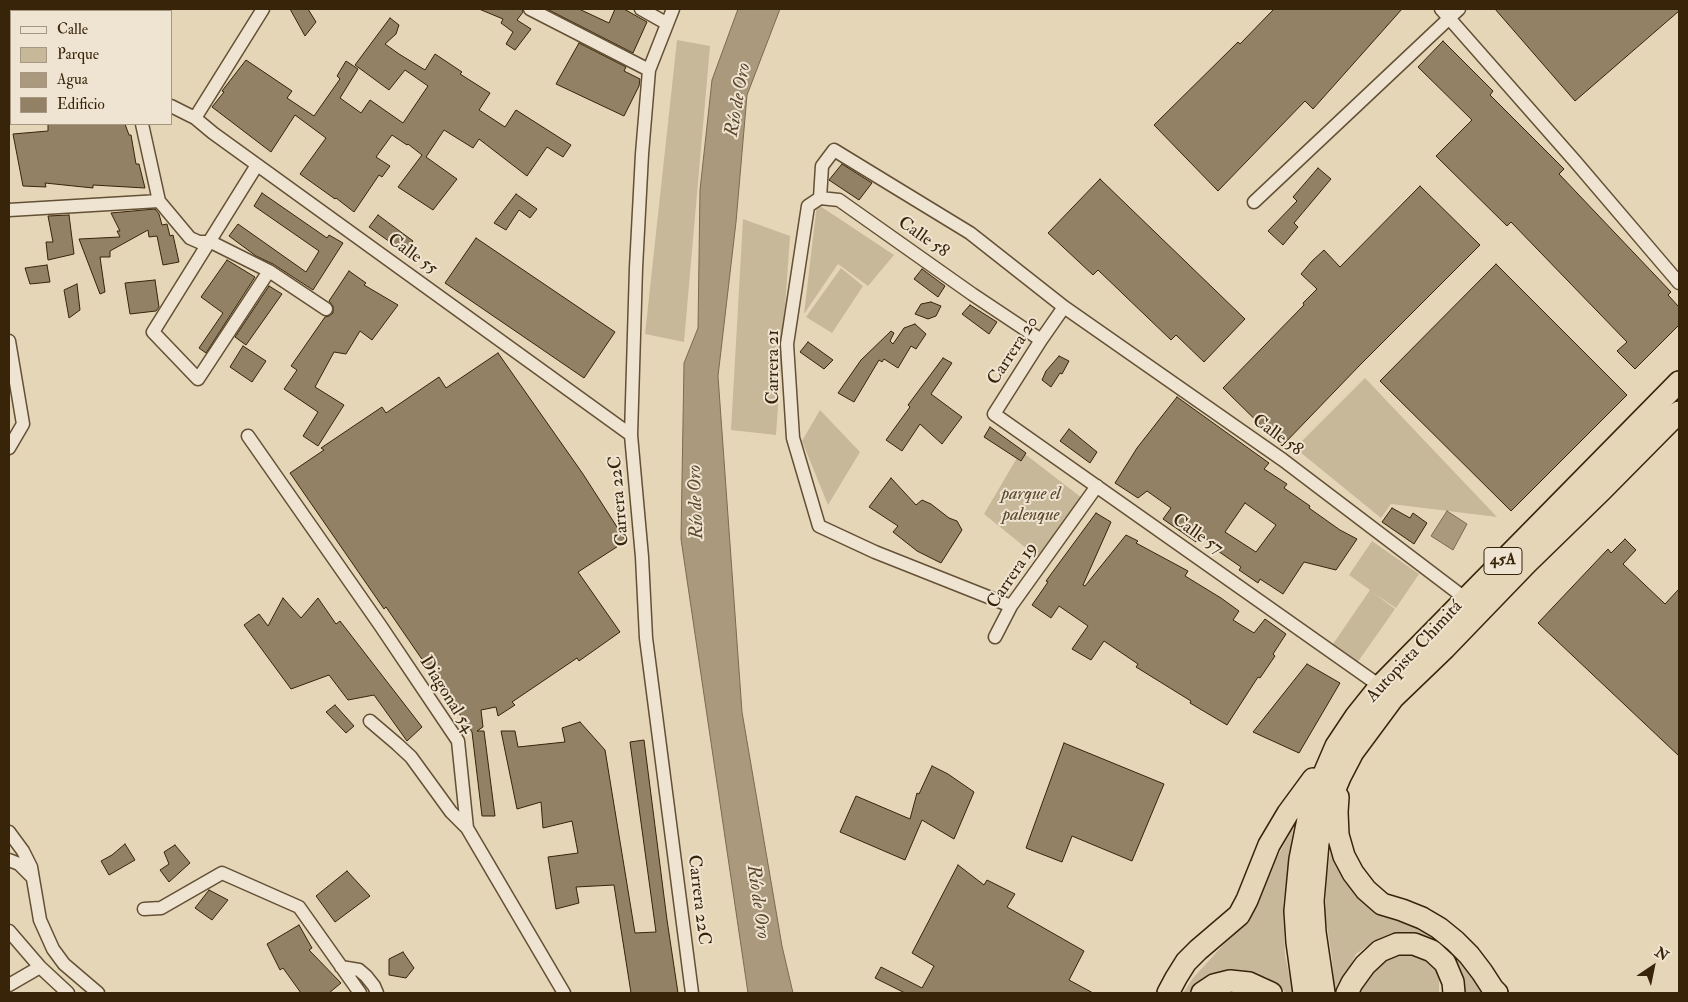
<!DOCTYPE html>
<meta charset="utf-8">
<style>
body{margin:0}
#map{position:relative;width:1688px;height:1002px;overflow:hidden;background:#e6d6b8;font-family:"IM FELL Double Pica",serif}
canvas{display:block}
.frame{position:absolute;inset:0;border:10px solid #372409;pointer-events:none}
.legend{position:absolute;left:10px;top:10px;width:162px;height:115px;box-sizing:border-box;background:#efe4d1;border:1px solid #a59781;margin:0;padding:6px 9px;list-style:none;font-size:15px;color:#372409}
.legend li{display:flex;align-items:center;gap:10px;height:25px}
.legend b{width:25px;border:1px solid #a59781}
.north{position:absolute;left:1628px;top:942px;width:50px;height:50px;-webkit-text-stroke:4px #efe4d1;paint-order:stroke;rotate:34deg;font-size:14px;font-weight:700;line-height:20px;text-align:center;color:#372409}
.north::after{content:'';display:block;margin:auto;width:18px;height:22px;background:#372409;clip-path:polygon(50% 0,100% 100%,50% 72%,0 100%)}
</style>
<div id="map">
<canvas width="1688" height="1002"></canvas>
<div class="frame"></div>
<ul class="legend">
<li><b style="height:6px;background:#efe4d1"></b>Calle</li>
<li><b style="height:14px;background:#c8b89a"></b>Parque</li>
<li><b style="height:14px;background:#aa997c"></b>Agua</li>
<li><b style="height:14px;background:#928164"></b>Edificio</li>
</ul>
<div class="north">N</div>
</div>
<script>
const c = document.querySelector('canvas').getContext('2d');
c.lineJoin = 'round';
function fillPath(path, color) {
  c.fillStyle = color;
  c.fill(path, 'evenodd');
}
function toPath(rows) {
  const path = new Path2D();
  for (const r of rows) {
    path.moveTo(r[0], r[1]);
    for (let i = 2; i < r.length; i += 2) path.lineTo(r[i], r[i + 1]);
  }
  return path;
}
function trace(path, color, width, dash) {
  c.strokeStyle = color;
  c.lineWidth = width;
  c.lineCap = dash ? 'butt' : 'round';
  c.setLineDash(dash || []);
  c.stroke(path);
}
function label(font, color, halo, rows, align = 'center') {
  c.font = font + ' "IM FELL Double Pica",serif';
  c.lineWidth = 4;
  c.setLineDash([]);
  c.textBaseline = 'middle';
  c.strokeStyle = halo;
  c.fillStyle = color;
  for (const [text, x, y, turn = 0] of rows) {
    c.save();
    c.translate(x, y);
    c.rotate((+turn || 0) * Math.PI / 180);
    c.textAlign = isNaN(turn) ? turn : align;
    if (halo) c.strokeText(text, 0, 0);
    c.fillText(text, 0, 0);
    c.restore();
  }
}
fillPath(toPath([
 [677,40,710,46,684,342,645,334],
 [817,204,894,255,868,286,838,264,804,314],
 [743,219,790,236,776,435,731,430],
 [841,268,863,286,832,333,806,317],
 [1365,378,1497,517,1391,504,1381,518,1295,448],
 [820,410,860,452,828,505,802,441],
 [1021,451,1082,498,1037,557,984,514],
 [1372,541,1419,574,1396,608,1372,592,1395,609,1357,663,1333,644,1370,590,1349,575],
 [1293,828,1283,904,1285,955,1293,993,1287,993,1266,977,1240,970,1215,975,1194,993,1183,993,1193,978,1225,943,1249,922,1274,863],
 [1332,839,1331,848,1340,871,1375,912,1414,922,1472,966,1483,993,1464,993,1410,934,1392,933,1378,939,1356,954,1338,993,1334,993,1332,958,1325,914,1327,876],
 [1398,953,1419,956,1432,964,1439,977,1439,993,1356,993,1384,961]
]), '#c8b89a');
const water = toPath([
 [738,9,780,9,747,95,736,222,718,376,742,712,782,946,793,993,748,993,681,539,684,363,698,328,700,190,712,80,738,9],
 [1447,511,1467,524,1453,550,1431,536,1447,511]
]);
fillPath(water, '#aa997c');
trace(water, '#7c6a4e', 1);
const building = toPath([
 [290,9,308,9,316,22,305,36,290,9],
 [479,9,522,9,523,12,517,20,531,29,515,50,506,44,513,32,501,23,503,19,479,9],
 [547,9,579,9,609,23,615,9,624,9,647,22,633,53,547,9],
 [1274,9,1402,9,1313,109,1305,101,1218,191,1154,125,1238,42,1240,44,1274,9],
 [1495,9,1679,9,1679,11,1575,101,1495,9],
 [390,18,399,25,396,34,385,44,399,54,425,70,435,54,462,72,460,74,490,93,479,110,505,127,516,110,571,145,563,157,547,147,527,176,479,139,473,148,444,130,426,157,457,179,433,210,398,187,422,155,408,144,407,145,392,135,376,157,390,166,382,177,379,175,354,212,336,198,335,199,300,174,326,138,295,115,271,152,212,107,224,92,222,91,246,60,292,91,287,98,314,116,340,79,337,76,346,61,358,69,340,98,361,113,370,100,403,123,428,86,405,70,389,90,355,65,390,18],
 [1443,41,1493,91,1490,95,1564,169,1559,174,1671,292,1668,295,1679,307,1679,325,1635,369,1617,351,1627,342,1511,222,1507,226,1436,156,1472,120,1418,67,1443,41],
 [579,43,626,67,624,71,640,79,639,86,624,116,556,84,579,43],
 [48,124,125,124,129,135,131,135,136,164,139,164,145,188,93,185,93,188,45,183,46,187,23,186,13,134,48,131,48,124],
 [842,164,872,183,859,200,829,180,842,164],
 [1318,168,1331,179,1294,223,1298,227,1283,245,1268,231,1297,201,1293,197,1318,168],
 [1100,179,1245,319,1204,362,1176,335,1171,340,1098,270,1093,275,1048,233,1100,179],
 [1420,186,1480,245,1360,365,1282,446,1223,388,1304,305,1303,303,1317,289,1301,274,1312,261,1324,250,1340,267,1420,186],
 [262,193,327,238,329,235,343,243,313,290,273,264,256,256,229,236,238,224,306,272,319,251,254,206,262,193],
 [516,194,537,209,530,218,519,210,506,230,494,223,516,194],
 [155,209,159,214,162,225,167,224,170,236,173,235,179,262,163,265,157,236,149,237,148,230,110,251,110,257,100,257,105,292,100,294,79,239,120,237,117,231,120,231,111,213,155,209],
 [69,215,74,254,48,260,46,242,53,242,48,216,69,215],
 [378,215,413,241,404,252,369,227,378,215],
 [476,238,615,332,584,378,445,283,476,238],
 [227,260,255,277,206,353,199,348,223,313,201,297,227,260],
 [1496,264,1627,395,1511,511,1380,381,1496,264],
 [47,265,50,282,30,284,25,268,47,265],
 [922,269,945,286,938,297,914,279,922,269],
 [349,271,366,283,364,285,398,305,372,340,360,331,346,354,334,352,315,387,344,405,318,446,303,436,318,412,284,389,297,370,291,366,325,317,329,316,333,313,333,306,329,301,349,271],
 [155,280,159,307,156,311,130,314,125,283,155,280],
 [77,284,80,310,69,318,64,290,77,284],
 [269,286,282,294,246,345,235,337,269,286],
 [931,302,941,306,936,316,928,319,915,314,921,304,931,302],
 [970,305,997,322,989,334,962,314,970,305],
 [915,324,926,334,916,349,911,346,898,368,884,359,882,362,879,360,854,402,838,393,861,360,891,331,894,333,890,341,893,344,904,328,915,324],
 [808,342,833,360,824,369,800,352,808,342],
 [243,346,266,361,252,382,230,367,243,346],
 [498,353,583,474,626,541,578,572,620,632,579,661,577,658,512,702,515,705,498,716,496,707,481,710,483,727,477,731,484,731,495,816,482,816,472,732,386,607,384,609,290,473,324,450,321,448,382,407,386,413,439,377,446,388,498,353],
 [1059,356,1069,361,1062,374,1060,373,1051,387,1042,380,1046,371,1059,356],
 [943,358,952,363,931,394,962,417,942,444,920,424,902,451,886,440,910,407,908,405,943,358],
 [1177,397,1269,463,1264,469,1287,484,1284,488,1310,506,1309,508,1340,530,1357,539,1336,570,1304,562,1283,594,1260,579,1258,583,1239,570,1241,567,1218,551,1220,548,1200,535,1196,542,1163,519,1171,508,1147,491,1138,498,1115,483,1137,448,1177,397],
 [1245,503,1276,525,1256,552,1225,532,1245,503],
 [990,427,1026,453,1021,461,984,437,990,427],
 [1069,429,1097,452,1090,463,1060,441,1069,429],
 [891,478,916,505,922,500,931,504,949,518,957,521,962,530,941,563,917,551,893,532,898,526,869,507,891,478],
 [1392,508,1410,518,1413,513,1427,523,1414,544,1382,522,1392,508],
 [1096,513,1111,522,1083,585,1085,586,1126,535,1138,541,1136,543,1188,571,1185,576,1221,598,1239,611,1233,620,1254,633,1265,619,1286,634,1273,654,1275,656,1260,678,1258,677,1227,725,1190,703,1191,701,1136,667,1138,664,1104,641,1091,660,1072,649,1088,626,1059,606,1051,618,1032,605,1048,582,1046,581,1096,513],
 [1625,539,1636,550,1623,564,1665,604,1679,589,1679,756,1538,623,1608,549,1611,553,1625,539],
 [283,598,301,618,318,598,336,624,340,621,422,727,407,741,374,695,348,700,329,675,291,689,244,625,259,614,268,626,283,598],
 [1307,664,1340,683,1299,753,1253,732,1307,664],
 [335,705,354,726,346,733,326,712,335,705],
 [580,722,605,750,635,933,656,932,630,742,644,740,667,920,678,993,631,993,614,885,576,887,579,903,556,909,548,857,578,853,572,821,543,828,541,802,517,809,501,731,515,731,518,747,565,742,562,728,580,722],
 [1064,743,1164,784,1132,861,1072,836,1062,862,1026,848,1064,743],
 [932,766,948,774,974,792,954,839,922,820,905,860,840,832,856,796,910,819,917,793,919,794,932,766],
 [125,844,135,860,109,875,101,861,112,855,125,844],
 [175,845,190,863,169,882,160,870,169,864,164,852,175,845],
 [958,865,984,885,987,880,1015,894,1007,907,1084,951,1069,980,1093,993,905,993,875,978,881,967,922,988,934,966,912,953,958,865],
 [347,871,370,896,335,922,316,896,347,871],
 [209,890,228,900,212,920,195,908,209,890],
 [299,925,312,948,309,950,341,983,329,993,301,993,283,968,280,970,267,944,299,925],
 [403,952,414,968,406,978,389,975,389,959,403,952]
]);
fillPath(building, '#928164');
trace(building, '#372409', 1);
const minor = toPath([
 [49,9,52,11],
 [91,9,92,11],
 [530,9,649,70],
 [641,9,666,23],
 [673,9,649,70,642,154,636,268,631,435,642,557,646,638,692,993],
 [1441,9,1574,160,1679,283],
 [171,106,195,118,213,133,631,435],
 [195,118,263,9],
 [142,124,159,201,190,238,199,242,211,242,269,271,326,309],
 [257,165,153,332,198,379,269,271],
 [820,198,822,166,834,150,970,233,1064,307,1283,460,1466,599],
 [1254,202,1459,9],
 [9,210,159,201],
 [1064,307,1041,340,994,414,1380,686],
 [9,341,23,424,9,448],
 [248,436,380,625,458,741,467,828,564,993],
 [1011,606,875,552,819,526,793,438,787,344,808,206,820,198,839,200,972,294,1041,340],
 [995,637,1011,606,1097,486],
 [370,721,397,744,411,757,451,812,467,828],
 [9,832,23,851,31,867,40,920,53,949,64,964,98,993],
 [9,860,19,864,32,877],
 [144,909,161,908,222,873,299,907,360,993],
 [9,931,40,967,68,993],
 [341,967,359,970,366,976,374,986,377,993],
 [9,985,40,967]
]);
const trunk = toPath([
 [1338,797,1337,812,1338,835,1344,856,1353,873,1366,890,1382,904,1402,910,1422,918,1439,928,1455,941,1469,955,1482,972,1493,989,1497,993],
 [1168,993,1176,978,1186,962,1198,950,1239,915,1247,900,1269,845,1288,813,1313,779],
 [1202,993,1214,985,1230,981,1249,983,1271,993],
 [1304,993,1297,942,1295,911,1300,859,1311,804,1336,746,1356,716,1380,686,1679,382],
 [1324,993,1315,932,1313,901,1318,843,1327,808,1340,777,1353,752,1393,698,1445,648,1527,563,1601,491,1679,412],
 [1347,993,1352,983,1365,965,1380,951,1397,944,1414,944,1432,951,1445,963,1453,982,1454,993]
]);
trace(minor, '#635035', 15);
trace(trunk, '#372409', 24);
trace(minor, '#efe4d1', 12);
trace(trunk, '#e6d6b8', 21);
for (const [x, y, w] of [
 [1503,561,38]
]) {
  const box = new Path2D();
  box.roundRect(x - w / 2, y - 13.5, w, 27, 4);
  c.fillStyle = '#efe4d1';
  c.fill(box);
  trace(box, '#372409', 1);
}
label('bold 16px', '#372409', null, [
 ["45A",1503,561]
]);
label('18px', '#372409', '#efe4d1', [
 ["Calle 58",923,238,35],
 ["Calle 55",412,255,36],
 ["Carrera 20",1014,351,-57],
 ["Carrera 21",774,367,-90],
 ["Calle 58",1277,436,36],
 ["Carrera 22C",620,501,-95],
 ["Calle 57",1197,535,35],
 ["Carrera 19",1013,576,-56],
 ["Autopista Chimitá",1415,652,-47],
 ["Diagonal 54",446,695,58],
 ["Carrera 22C",698,900,83]
]);
label('italic 18px', '#5b492d', '#efe4d1', [
 ["parque el",1031,495],
 ["palenque",1031,516]
]);
label('italic 19px', '#5a472c', '#efe4d1', [
 ["Río de Oro",739,100,-80],
 ["Río de Oro",697,502,-92],
 ["Río de Oro",757,902,82]
]);
</script>
